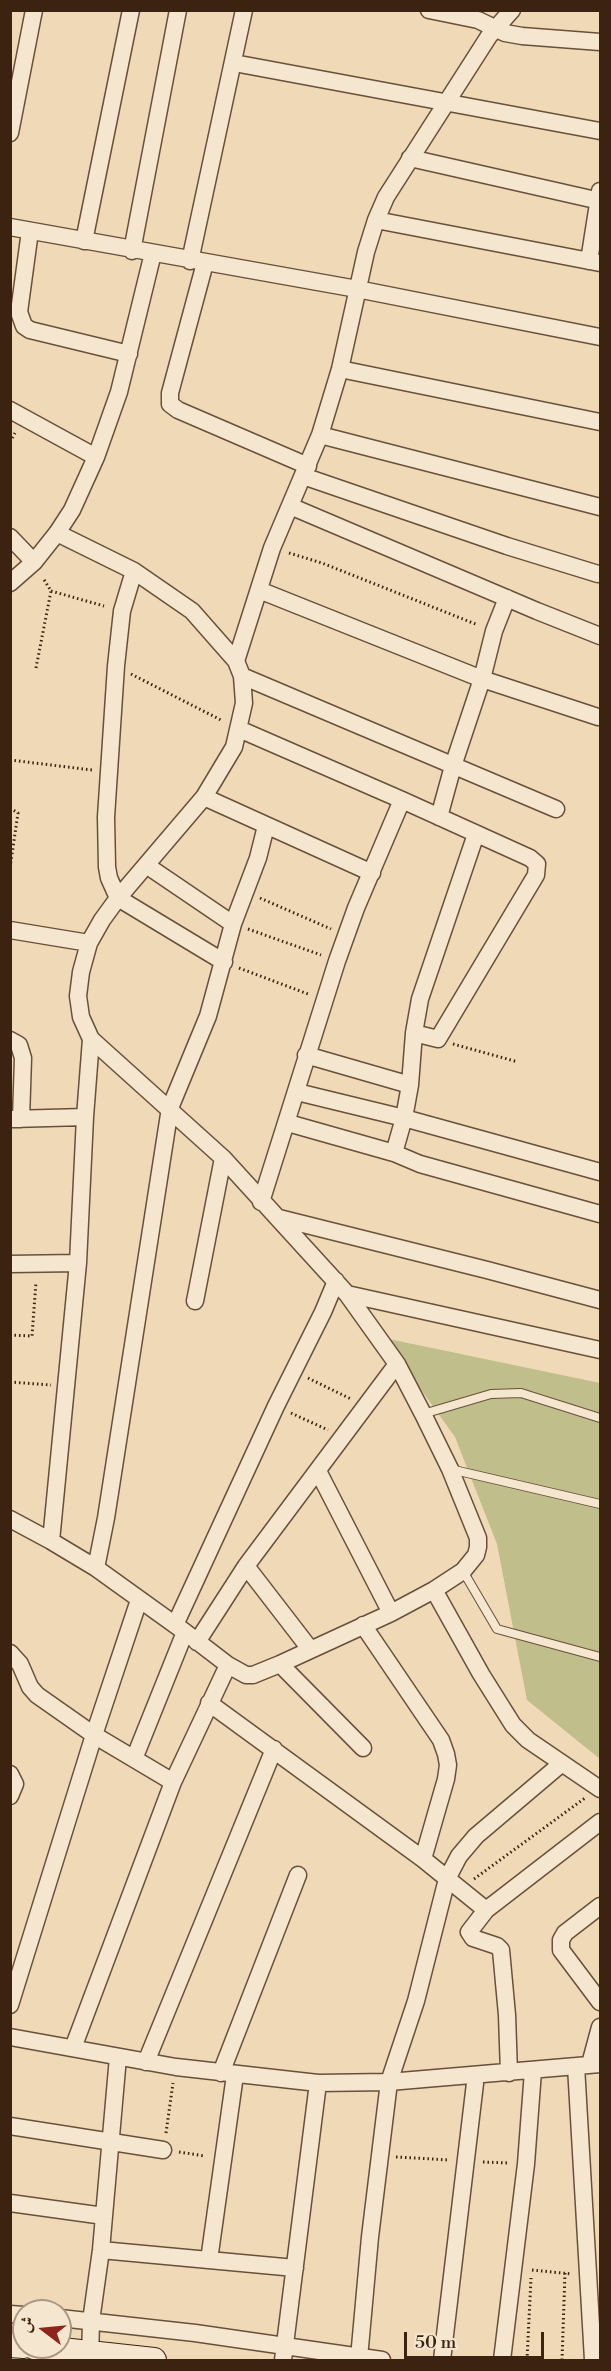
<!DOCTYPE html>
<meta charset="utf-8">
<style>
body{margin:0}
#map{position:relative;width:611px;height:2371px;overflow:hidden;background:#f0d9b7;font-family:"Libre Bodoni",Amiri,serif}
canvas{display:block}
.frame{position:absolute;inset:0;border:12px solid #3b2211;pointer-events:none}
.north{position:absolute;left:12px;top:2299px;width:60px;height:60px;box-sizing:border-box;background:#f5e6d0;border:2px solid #ab9884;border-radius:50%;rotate:286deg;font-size:16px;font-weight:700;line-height:24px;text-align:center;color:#3b2211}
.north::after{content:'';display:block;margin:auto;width:21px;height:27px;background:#8f2418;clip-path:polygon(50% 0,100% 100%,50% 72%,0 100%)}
.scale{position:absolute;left:404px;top:2332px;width:140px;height:27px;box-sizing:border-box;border:3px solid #3b2211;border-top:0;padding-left:8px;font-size:18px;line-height:21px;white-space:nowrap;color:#3b2211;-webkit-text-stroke:4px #f5e6d0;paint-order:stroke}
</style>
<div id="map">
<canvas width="611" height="2371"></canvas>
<div class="frame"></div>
<div class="north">ش</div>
<div class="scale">50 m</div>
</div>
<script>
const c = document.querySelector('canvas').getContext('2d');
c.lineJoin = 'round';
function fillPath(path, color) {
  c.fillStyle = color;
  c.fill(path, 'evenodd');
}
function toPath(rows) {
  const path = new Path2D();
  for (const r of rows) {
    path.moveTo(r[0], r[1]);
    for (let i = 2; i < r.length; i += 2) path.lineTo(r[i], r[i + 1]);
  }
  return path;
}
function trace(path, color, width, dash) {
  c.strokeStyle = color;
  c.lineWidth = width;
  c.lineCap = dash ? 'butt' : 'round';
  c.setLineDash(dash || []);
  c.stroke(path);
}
fillPath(toPath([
 [384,1338,600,1383,600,1759,527,1700,497,1544,455,1437]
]), '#c0be8a');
const lane = toPath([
 [423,1414,491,1394,521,1393,600,1418],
 [450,1469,600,1504],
 [463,1571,497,1629,600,1657]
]);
const street = toPath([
 [429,10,478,20,505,33,522,36,600,42],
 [234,63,600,131],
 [10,133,34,10],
 [410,158,600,201],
 [376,220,600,263],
 [10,227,357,289,600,337],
 [30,231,19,312,24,326,30,330,129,354],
 [84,241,131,10],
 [132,251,178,10],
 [190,261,244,10],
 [589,261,600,191],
 [205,263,170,393,170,404,178,410,308,466],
 [340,369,600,422],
 [10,410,96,457],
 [320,435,600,507],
 [303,476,507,546,598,574],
 [290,506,537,611,600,636],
 [10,537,34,562],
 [134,571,122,611,116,666,106,817,107,867,109,878,118,898,224,962],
 [10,583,34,562,57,533,72,510,96,457,119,392,153,253],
 [259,590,482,679,598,717],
 [236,661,272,548,320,435,340,369,366,252,376,220,386,197,489,36,512,10],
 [242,676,556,809],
 [239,729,402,800,530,858,537,864,536,875,438,1039,414,1033],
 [204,797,372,873],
 [439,817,453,766,482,679,494,631,507,598],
 [146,865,233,924],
 [10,930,89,943],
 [10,1040,19,1045,23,1058,21,1119],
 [306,1055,410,1085],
 [297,1092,404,1118,600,1172],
 [11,1119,85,1117],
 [288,1123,394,1153,420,1164,600,1214],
 [394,1153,404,1118,410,1085,414,1033,420,999,476,834],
 [261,1202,337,961,356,908,402,800],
 [279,1218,487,1270,600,1300],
 [10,1264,78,1263],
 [347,1294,600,1350],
 [195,1301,223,1158],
 [318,1471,391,1613],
 [10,1519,51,1541,96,1568,185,1632,228,1665,246,1675,253,1675,280,1664,391,1613,434,1590,463,1571,476,1555,478,1547,478,1538,450,1469,423,1414,397,1364,347,1294,223,1158,91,1039,81,1017,78,996,81,972,89,943,102,920,118,898,204,797,234,747,244,703,242,676,236,661,192,611,134,571,57,533],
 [51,1541,78,1263,85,1117,91,1039],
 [246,1566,310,1649],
 [96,1568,106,1518,170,1108,208,1016,233,924,258,858,266,826],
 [434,1590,481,1674,513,1725,528,1740,600,1789],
 [175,1625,276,1406,323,1312,336,1281],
 [363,1625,441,1740,446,1754,448,1765,446,1779,423,1859],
 [197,1642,246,1566,397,1364],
 [10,1653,20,1664,30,1687,37,1695,94,1735,173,1782,228,1665],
 [280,1664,363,1748],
 [209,1703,423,1859,486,1910],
 [134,1759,185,1632],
 [10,1774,15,1784,10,1796],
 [600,1906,565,1933,561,1940,561,1950,600,2002],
 [10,2005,94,1735,139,1600],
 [10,2037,176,2067,318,2083,389,2082,600,2064],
 [73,2048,173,1782],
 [146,2062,274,1749],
 [590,2064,600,2027],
 [576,2066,593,2360],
 [221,2073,298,1875],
 [509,2073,507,2015,501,1950,497,1946,473,1938,469,1932,486,1910,600,1822],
 [10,2126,163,2150],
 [10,2203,104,2216],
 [101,2250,295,2268],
 [209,2260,235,2075],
 [10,2314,24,2315],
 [60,2318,195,2333,382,2360],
 [359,2358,370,2237,389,2082,416,2001,447,1879,459,1856,476,1836,561,1764],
 [90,2360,91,2321,101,2250,118,2057],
 [283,2360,318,2083],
 [442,2360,476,2075],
 [502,2360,526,2164,533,2071]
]);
const secondary = toPath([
 [10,2345,24,2346],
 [34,2347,154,2360]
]);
trace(lane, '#68503a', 10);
trace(street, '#68503a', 19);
trace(secondary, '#3b2211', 26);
trace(toPath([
 [10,442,15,433],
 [289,553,322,563,478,625],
 [51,591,104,606],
 [36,668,51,591,43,578],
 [131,674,221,720],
 [10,760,92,770],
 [10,808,18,813,10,868],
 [260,898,331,929],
 [248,929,321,955],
 [239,968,308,994],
 [453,1044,518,1062],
 [10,1335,32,1336,36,1282],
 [308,1378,351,1399],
 [10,1382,51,1385],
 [291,1413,328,1430],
 [474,1879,585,1798],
 [166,2133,173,2083],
 [179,2152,205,2156],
 [396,2157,449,2160],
 [483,2162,509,2163],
 [532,2270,572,2274],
 [527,2360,531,2278],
 [562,2360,565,2273]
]), '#3b2211', 3, [1.5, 3]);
trace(lane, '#f5e6d0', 8);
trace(street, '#f5e6d0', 16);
trace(secondary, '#f5e6d0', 24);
</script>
